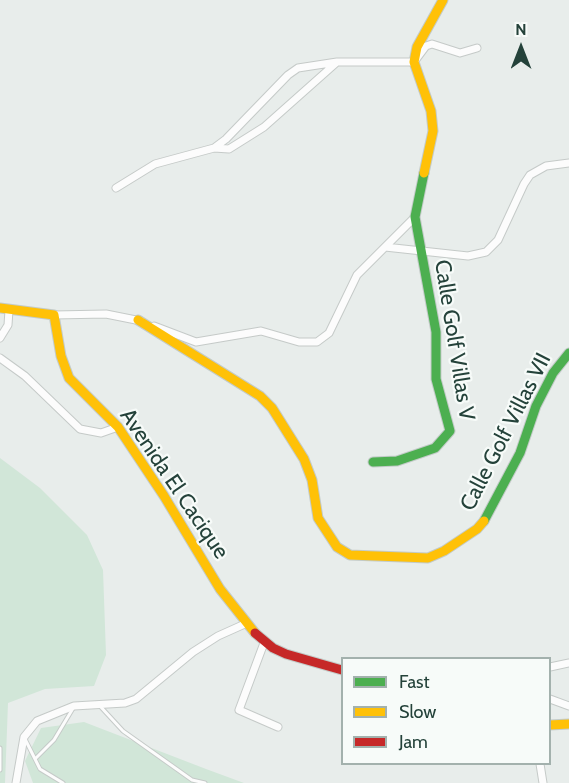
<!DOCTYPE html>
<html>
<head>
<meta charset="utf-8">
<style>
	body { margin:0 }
	#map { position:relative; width:569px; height:783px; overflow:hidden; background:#e8edeb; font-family:Cabin,sans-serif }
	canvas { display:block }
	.legend { position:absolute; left:341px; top:657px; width:210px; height:108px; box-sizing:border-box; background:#f7fbf9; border:2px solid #a3b1ad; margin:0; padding:8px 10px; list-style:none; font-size:18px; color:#24423a }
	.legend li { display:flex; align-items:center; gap:12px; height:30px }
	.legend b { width:30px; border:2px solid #a3b1ad }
	.north { position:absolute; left:491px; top:18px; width:60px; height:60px; -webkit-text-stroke:4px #f7fbf9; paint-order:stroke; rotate:0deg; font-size:16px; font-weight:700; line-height:24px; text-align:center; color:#24423a }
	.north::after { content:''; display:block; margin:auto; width:21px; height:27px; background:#24423a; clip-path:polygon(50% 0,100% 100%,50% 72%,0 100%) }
</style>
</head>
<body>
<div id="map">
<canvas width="569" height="783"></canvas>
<ul class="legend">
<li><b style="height:8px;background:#4caf50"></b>Fast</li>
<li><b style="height:8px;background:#ffc107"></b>Slow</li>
<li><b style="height:8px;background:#c62828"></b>Jam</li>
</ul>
<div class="north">N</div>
</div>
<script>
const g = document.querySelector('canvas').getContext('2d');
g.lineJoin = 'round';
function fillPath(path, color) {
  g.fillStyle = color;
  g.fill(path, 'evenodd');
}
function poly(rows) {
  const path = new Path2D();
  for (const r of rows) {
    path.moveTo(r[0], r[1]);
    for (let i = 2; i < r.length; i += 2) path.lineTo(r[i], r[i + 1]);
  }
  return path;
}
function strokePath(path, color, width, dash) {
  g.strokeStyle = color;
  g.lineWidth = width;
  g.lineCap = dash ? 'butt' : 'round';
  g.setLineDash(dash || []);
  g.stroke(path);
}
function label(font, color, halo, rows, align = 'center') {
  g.font = font + ' Cabin,sans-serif';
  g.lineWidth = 4.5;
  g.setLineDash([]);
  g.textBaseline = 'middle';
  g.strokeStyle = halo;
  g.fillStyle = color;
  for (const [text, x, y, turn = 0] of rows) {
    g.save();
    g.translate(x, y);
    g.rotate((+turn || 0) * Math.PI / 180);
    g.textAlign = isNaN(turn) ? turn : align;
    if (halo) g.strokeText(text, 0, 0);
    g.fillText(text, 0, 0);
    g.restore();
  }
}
fillPath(poly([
	[0,458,40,488,87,535,103,570,106,655,94,686,45,689,8,703,5,783,0,783],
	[84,722,206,769,244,783,33,783,25,761,41,728]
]), '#d1e6d8');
const lane = poly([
	[99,705,123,731,192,780,205,783],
	[25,739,35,759],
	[0,748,0,770],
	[63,783,40,769,35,759,54,740,72,710]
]);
const street = poly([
	[214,148,229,149,264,127,336,63],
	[116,188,155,164,214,148,226,139,288,75,298,68,337,62,414,62,426,46,432,44,460,53,477,48],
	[385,247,415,217],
	[54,315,106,314,141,321],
	[154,326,196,342,261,331,299,342,317,342,329,333,357,275,385,247,468,256,486,252,498,240,524,184,530,175,546,166,569,163],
	[0,338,8,325,9,310],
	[0,358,25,376,80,429,101,433,118,427],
	[264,643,239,710,278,727],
	[550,667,569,663],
	[550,699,569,706],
	[540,764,543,783],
	[16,783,24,737,37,721,74,706,125,703,136,699,193,652,218,636,247,623]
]);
const fast = poly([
	[373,462,397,461,435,448,450,431,436,379,436,332,415,217,424,173],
	[484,521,520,453,536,406,553,373,569,353]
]);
const slow = poly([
	[424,173,433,131,431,111,414,62,417,47,443,0],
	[0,308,54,315,61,356,69,378,118,427,164,496,220,589,255,633],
	[138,320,260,396,272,408,304,459,312,480,318,518,337,547,350,555,428,558,444,551,477,529,484,521],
	[550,725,569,724]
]);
const jam = poly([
	[255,633,273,648,286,654,342,670]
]);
strokePath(lane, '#c5cac8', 5);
strokePath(street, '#c5cac8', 9);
strokePath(fast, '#c3cbc8', 11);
strokePath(slow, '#c3cbc8', 11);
strokePath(jam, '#c3cbc8', 11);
strokePath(lane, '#fcfcfc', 3);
strokePath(street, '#fcfcfc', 7);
strokePath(fast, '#4caf50', 9);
strokePath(slow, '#ffc107', 9);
strokePath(jam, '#c62828', 9);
label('22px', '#24423a', '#f7fbf9', [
	["Calle Golf Villas V",454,340,81],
	["Calle Golf Villas VII",506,432,-63],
	["Avenida El Cacique",174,484,56]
]);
</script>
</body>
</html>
